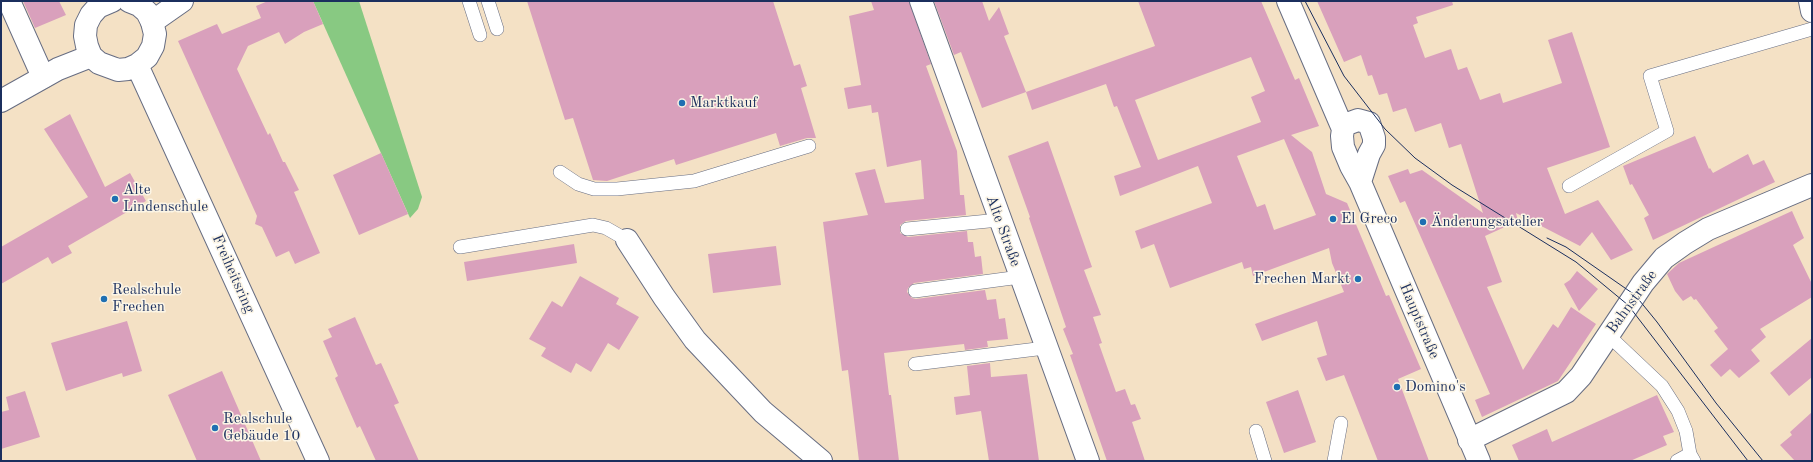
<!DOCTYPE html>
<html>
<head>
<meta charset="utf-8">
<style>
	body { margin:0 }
	#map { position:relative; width:1813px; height:462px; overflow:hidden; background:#f4e1c5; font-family:"Old Standard TT",serif }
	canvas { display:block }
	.frame { position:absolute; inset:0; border:2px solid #1b2f5e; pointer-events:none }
</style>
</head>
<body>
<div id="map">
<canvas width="1813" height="462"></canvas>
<div class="frame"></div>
</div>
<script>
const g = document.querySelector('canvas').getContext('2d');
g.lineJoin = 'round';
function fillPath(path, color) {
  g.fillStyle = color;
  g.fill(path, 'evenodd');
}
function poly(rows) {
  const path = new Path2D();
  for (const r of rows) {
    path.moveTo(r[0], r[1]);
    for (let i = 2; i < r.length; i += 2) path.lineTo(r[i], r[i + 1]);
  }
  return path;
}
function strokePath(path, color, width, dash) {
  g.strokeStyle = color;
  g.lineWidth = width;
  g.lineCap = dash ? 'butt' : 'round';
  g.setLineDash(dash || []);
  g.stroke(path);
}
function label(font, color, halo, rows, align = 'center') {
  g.font = font + ' "Old Standard TT",serif';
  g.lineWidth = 3;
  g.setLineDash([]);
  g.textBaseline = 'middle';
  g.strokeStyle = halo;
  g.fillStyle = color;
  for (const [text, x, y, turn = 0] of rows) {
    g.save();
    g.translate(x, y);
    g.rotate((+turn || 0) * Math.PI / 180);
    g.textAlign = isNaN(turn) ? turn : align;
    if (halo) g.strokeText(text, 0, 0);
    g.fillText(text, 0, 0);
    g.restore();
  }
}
fillPath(poly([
	[313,1,359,1,422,197,418,209,410,218]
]), '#88c982');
fillPath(poly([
	[23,1,59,1,66,15,35,28],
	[268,1,313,1,323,24,304,32,285,44,279,32,248,46,237,69,268,135,270,133,283,162,285,162,299,190,294,192,320,253,295,264,289,251,276,257,262,227,255,224,257,216,178,41,217,24,222,34,261,18,256,6],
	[527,1,773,1,794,66,800,64,807,86,801,88,816,138,807,138,780,146,776,133,676,165,674,159,607,181,593,180,573,118,565,120],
	[871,1,909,1,931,64,926,66,957,151,960,195,964,195,966,215,906,221,900,225,900,233,908,237,967,231,968,242,973,242,975,257,981,256,983,274,914,283,908,288,907,292,912,298,916,299,985,290,987,300,996,299,999,319,1005,318,1008,339,987,341,988,347,965,350,964,344,884,353,889,395,891,395,899,461,859,461,848,370,842,371,823,222,868,215,855,173,875,169,885,203,924,199,921,160,887,167,878,112,872,113,871,105,848,109,844,88,861,85,849,16,874,10],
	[934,1,982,1,989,21,999,7,1009,34,1004,36,1026,92,982,108,961,52,954,55],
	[1138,1,1261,1,1295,80,1299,78,1319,126,1291,135,1312,152,1326,194,1347,203,1386,296,1389,295,1421,369,1398,379,1429,461,1378,461,1344,375,1326,381,1317,358,1327,355,1317,321,1262,341,1255,324,1344,292,1332,263,1329,248,1253,276,1251,267,1244,269,1242,262,1170,288,1154,244,1141,249,1135,231,1212,203,1198,166,1120,196,1114,176,1141,167,1117,106,1114,107,1106,84,1032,110,1026,92,1155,46],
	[1251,57,1265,91,1251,97,1261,122,1158,160,1135,100],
	[1284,139,1316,215,1274,230,1265,204,1257,207,1237,156],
	[1317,1,1452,1,1453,5,1416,17,1418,23,1413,25,1425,58,1451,49,1458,70,1467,67,1480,100,1500,93,1503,103,1562,83,1548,40,1572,32,1610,147,1547,168,1565,214,1598,200,1633,250,1611,260,1592,232,1580,246,1516,213,1518,221,1485,236,1502,282,1487,287,1523,370,1553,324,1558,328,1571,307,1596,324,1558,381,1482,417,1475,400,1490,394,1405,201,1400,203,1388,176,1408,169,1410,174,1422,170,1483,213,1461,144,1449,148,1441,123,1415,132,1406,108,1393,112,1387,93,1379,95,1372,75,1368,76,1361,55,1344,62],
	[70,114,105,187,130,173,146,201,68,246,72,253,52,264,48,257,1,284,1,247,88,197,44,129],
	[1695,136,1709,169,1710,168,1713,173,1748,154,1753,165,1764,160,1775,182,1653,240,1644,218,1649,215,1632,184,1630,185,1623,166],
	[1048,141,1092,267,1084,270,1101,315,1093,317,1102,343,1099,344,1116,392,1125,389,1131,405,1135,404,1141,419,1132,422,1145,461,1107,461,1070,355,1073,354,1063,329,1066,327,1029,218,1030,217,1008,156],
	[381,153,408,214,359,235,333,175],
	[1792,211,1804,238,1793,245,1812,284,1812,297,1760,329,1766,337,1751,350,1760,361,1739,378,1730,369,1721,377,1710,365,1728,349,1714,331,1718,328,1696,299,1694,300,1691,296,1683,301,1675,291,1667,274,1679,263],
	[574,244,577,263,467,281,464,262],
	[776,246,781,285,713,293,708,254],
	[1577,271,1598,289,1579,311,1564,284,1570,280],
	[580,276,619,298,616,304,639,317,619,350,608,343,591,372,576,363,571,373,541,356,546,348,529,339,552,301,562,307],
	[355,317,376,365,381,363,399,403,394,405,419,461,376,461,360,426,357,428,335,378,338,376,323,341,332,337,328,329],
	[127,321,142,371,123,377,122,373,66,391,51,343],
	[1812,338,1812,377,1789,396,1770,373],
	[990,363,991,377,1027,374,1039,461,989,461,981,411,956,415,954,397,970,395,967,366],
	[222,371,261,461,197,461,168,395],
	[1298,390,1316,442,1284,453,1266,402],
	[25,391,40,437,1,449,1,412,9,410,6,397],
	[1657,395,1674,432,1663,436,1667,445,1630,461,1519,461,1512,445,1547,429,1552,442],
	[1812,412,1812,461,1795,461,1780,445,1792,435,1790,432]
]), '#d9a0bc');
const service = poly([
	[469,1,480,35],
	[488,1,497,29],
	[560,172,578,184,594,189,617,189,694,181,809,146],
	[1569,186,1667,131,1650,76,1812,29],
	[907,229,999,220],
	[460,247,593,225,606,228,627,240],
	[915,291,1020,277],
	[1608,335,1662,386,1678,411,1686,431,1690,454,1694,461],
	[915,364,1045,348],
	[1256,431,1265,461],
	[1334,461,1341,423],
	[1677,461,1690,454]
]);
const minor = poly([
	[9,1,43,77],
	[921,1,1088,461],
	[1288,1,1343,129],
	[1360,182,1369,154,1374,145,1374,138,1369,123,1358,120,1347,124,1343,129,1342,136,1343,147,1351,166,1360,182,1479,461],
	[627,240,664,297,695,340,763,412,821,461],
	[1469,440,1566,392,1581,376,1643,283,1664,258,1685,243,1708,229,1812,185]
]);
const tertiary = poly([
	[1810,1,1812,11],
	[152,22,182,1],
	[1,101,58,69,91,56]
]);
const secondary = poly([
	[112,1,98,7,91,15,86,25,85,36,87,46,91,56,99,63,118,70,128,69,137,65,147,57,153,46,155,34,152,22,147,12,139,5,129,1],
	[137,65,318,461]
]);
strokePath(service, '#676d82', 14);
strokePath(minor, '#676d82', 24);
strokePath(tertiary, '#676d82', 24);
strokePath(secondary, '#676d82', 24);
strokePath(service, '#fff', 13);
strokePath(minor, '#fff', 22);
strokePath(tertiary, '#fff', 22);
strokePath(secondary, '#fff', 22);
strokePath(poly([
	[1305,1,1344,76,1385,129,1415,158,1452,185,1576,262,1628,305,1748,461],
	[1547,238,1566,247,1635,295,1657,322,1716,403,1763,461]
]), '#1b2f5e', 1);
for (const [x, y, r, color] of [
	[682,103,4,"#1f6fb2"],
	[115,199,4,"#1f6fb2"],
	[1333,219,4,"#1f6fb2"],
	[1423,222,4,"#1f6fb2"],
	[1358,279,4,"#1f6fb2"],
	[104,299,4,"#1f6fb2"],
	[1397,387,4,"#1f6fb2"],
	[215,428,4,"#1f6fb2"]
]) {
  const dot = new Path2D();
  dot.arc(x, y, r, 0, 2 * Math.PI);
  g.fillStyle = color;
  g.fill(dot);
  strokePath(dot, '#fcf5e5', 1.5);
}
label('15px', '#1b2f5e', '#fcf5e5', [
	["Marktkauf",690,103],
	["Alte",123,190],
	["Lindenschule",123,207],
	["El Greco",1341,219],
	["Änderungsatelier",1431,222],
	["Frechen Markt",1350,279,"right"],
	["Realschule",112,290],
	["Frechen",112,307],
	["Domino's",1405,387],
	["Realschule",223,419],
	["Gebäude 10",223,436]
], 'left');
label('15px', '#1b2f5e', '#fcf5e5', [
	["Alte Straße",1003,231,70],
	["Freiheitsring",233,274,66],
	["Bahnstraße",1632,302,-54],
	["Hauptstraße",1419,321,67]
]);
</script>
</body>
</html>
